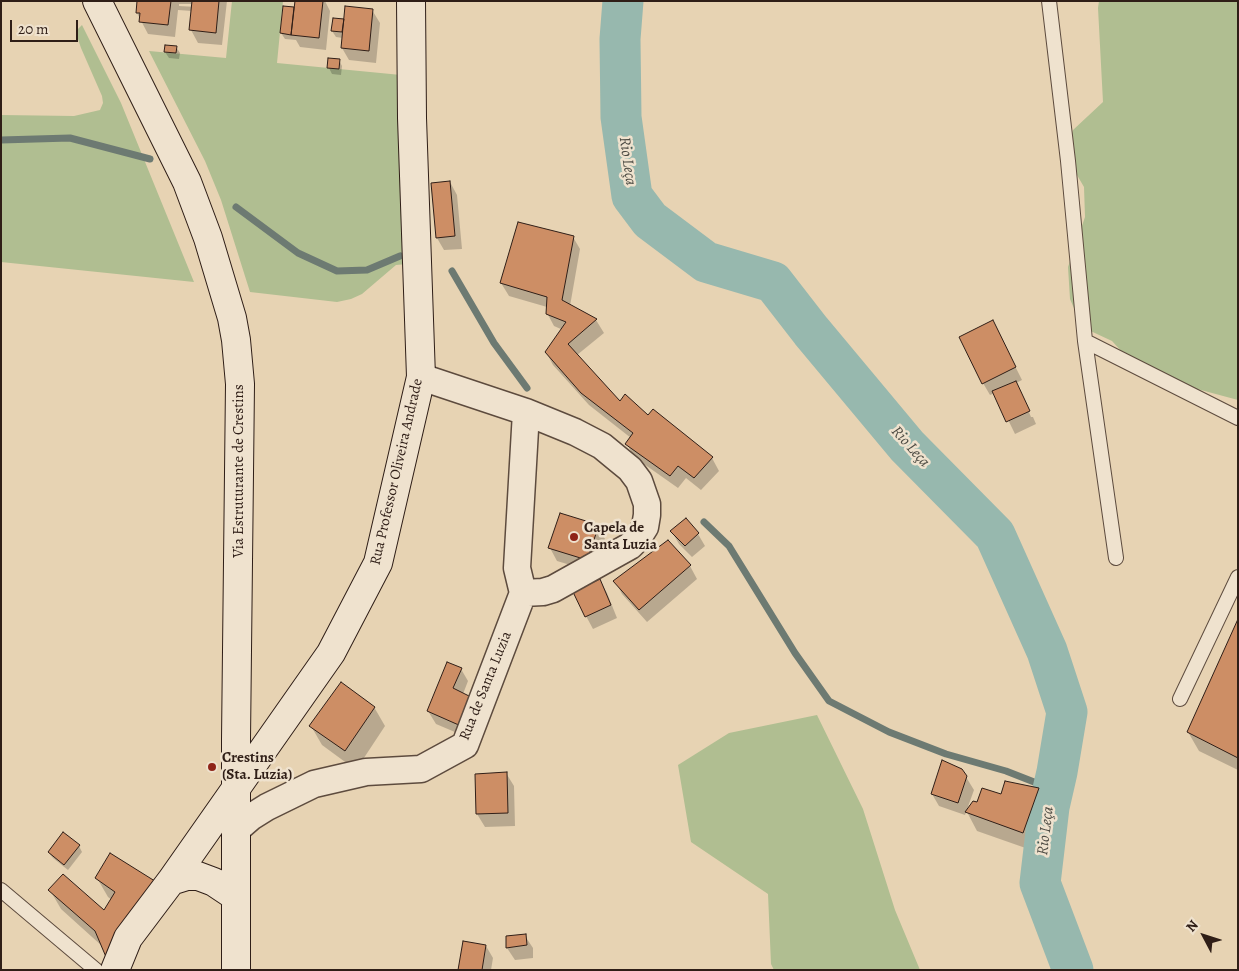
<!DOCTYPE html>
<html>
<head>
<meta charset="utf-8">
<style>
	body { margin:0 }
	#map { position:relative; width:1239px; height:971px; overflow:hidden; background:#e7d3b3; font-family:Alegreya,serif }
	canvas { display:block }
	.frame { position:absolute; inset:0; border:2px solid #2f1e17; pointer-events:none }
	.north { position:absolute; left:1179px; top:911px; width:50px; height:50px; -webkit-text-stroke:4px #efe2ce; paint-order:stroke; rotate:310deg; font-size:14px; font-weight:700; line-height:20px; text-align:center; color:#2f1e17 }
	.north::after { content:''; display:block; margin:auto; width:18px; height:22px; background:#2f1e17; clip-path:polygon(50% 0,100% 100%,50% 72%,0 100%) }
	.scale { position:absolute; left:10px; top:20px; width:68px; height:22px; box-sizing:border-box; border:2px solid #2f1e17; border-top:0; padding-left:6px; font-size:15px; line-height:18px; white-space:nowrap; color:#2f1e17; -webkit-text-stroke:4px #efe2ce; paint-order:stroke }
</style>
</head>
<body>
<div id="map">
<canvas width="1239" height="971"></canvas>
<div class="frame"></div>
<div class="north">N</div>
<div class="scale">20 m</div>
</div>
<script>
const g = document.querySelector('canvas').getContext('2d');
g.lineJoin = 'round';
function fillPath(path, color) {
  g.fillStyle = color;
  g.fill(path, 'evenodd');
}
function poly(rows) {
  const path = new Path2D();
  for (const r of rows) {
    path.moveTo(r[0], r[1]);
    for (let i = 2; i < r.length; i += 2) path.lineTo(r[i], r[i + 1]);
  }
  return path;
}
function strokePath(path, color, width, dash) {
  g.strokeStyle = color;
  g.lineWidth = width;
  g.lineCap = dash ? 'butt' : 'round';
  g.setLineDash(dash || []);
  g.stroke(path);
}
function label(font, color, halo, rows, align = 'center') {
  g.font = font + ' Alegreya,serif';
  g.lineWidth = 5;
  g.setLineDash([]);
  g.textBaseline = 'middle';
  g.strokeStyle = halo;
  g.fillStyle = color;
  for (const [text, x, y, turn = 0] of rows) {
    g.save();
    g.translate(x, y);
    g.rotate((+turn || 0) * Math.PI / 180);
    g.textAlign = isNaN(turn) ? turn : align;
    if (halo) g.strokeText(text, 0, 0);
    g.fillText(text, 0, 0);
    g.restore();
  }
}
fillPath(poly([
	[232,1,283,1,277,63,401,75,407,264,396,265,362,294,351,299,337,302,250,292,221,200,205,161,149,51,226,58],
	[1099,1,1238,1,1238,400,1149,376,1138,369,1112,341,1082,327,1070,299,1068,267,1085,217,1084,187,1070,163,1069,144,1073,130,1103,102,1098,8],
	[82,25,121,103,194,282,1,262,1,115,74,116,100,110,103,103,102,96,81,48,78,39,78,29],
	[817,715,863,809,895,910,920,970,774,970,771,964,768,894,691,842,678,765,729,733]
]), '#b0be91');
fillPath(poly([
	[139,1,227,1,222,45,198,43,191,30,192,11,178,10,175,37,148,34,137,13],
	[179,4,198,4,198,7,179,6],
	[296,1,325,1,330,11,326,50,300,47,296,40,285,39,281,33,293,9,295,12],
	[372,10,380,23,376,63,349,60,342,48,343,38,336,37,332,31,345,20],
	[176,47,180,53,179,59,169,58,165,52],
	[339,60,342,66,341,75,332,74,329,68],
	[450,182,457,195,462,249,444,250,437,238],
	[573,237,580,249,570,306,596,320,604,333,577,355,620,403,648,416,712,458,719,471,701,490,686,478,678,488,634,457,627,444,631,438,589,405,553,365,546,352,563,330,554,326,547,313,547,307,509,296,501,283],
	[993,322,1022,380,1016,383,1022,393,1021,393,1031,417,1033,417,1036,424,1015,434,995,393,990,395,983,383],
	[598,526,605,539,594,572,557,561,550,548],
	[672,532,698,534,705,546,692,557,679,544],
	[690,566,697,579,647,622,622,594,615,581],
	[600,580,607,593,617,618,593,629,586,616],
	[1238,622,1238,770,1199,751,1188,732],
	[461,669,468,681,463,694,469,738,436,724,428,711],
	[374,707,385,726,356,770,322,745,311,726],
	[506,773,514,786,515,826,485,827,477,814,476,775],
	[966,777,974,790,965,815,939,806,932,794],
	[1039,789,1050,808,1034,851,977,831,967,812,978,804,1001,796],
	[79,846,82,852,68,870,53,858,49,853],
	[97,878,157,884,102,946,61,909,50,890,104,912,112,900,108,897],
	[525,936,533,948,533,958,515,960,507,948,508,937],
	[486,946,493,958,491,970,460,970]
]), '#0003');
strokePath(poly([
	[1,140,70,138,150,159],
	[236,207,298,253,337,271,367,270,400,256],
	[452,271,494,343,527,388],
	[704,522,729,546,795,653,829,701,889,732,946,754,1006,771,1052,789]
]), '#6d7a72', 7);
strokePath(poly([
	[623,1,620,39,621,117,632,196,650,220,706,262,773,282,811,331,907,446,995,535,1047,651,1067,712,1057,772,1049,807,1040,883,1073,970]
]), '#97b8ae', 41);
const building = poly([
	[137,1,171,1,168,25,139,22,140,13,136,13,137,1],
	[192,1,219,1,216,33,189,30,192,1],
	[295,1,323,1,319,38,291,35,295,1],
	[283,6,294,7,291,35,280,33,283,6],
	[345,6,373,9,369,51,341,48,345,6],
	[333,18,344,19,342,32,331,31,333,18],
	[165,45,177,46,176,53,164,52,165,45],
	[328,58,340,59,339,69,327,68,328,58],
	[450,181,455,236,436,238,431,183,450,181],
	[518,222,574,236,562,300,597,319,568,344,620,401,625,394,648,415,653,409,713,457,694,478,678,466,670,476,625,444,633,433,581,393,545,352,566,322,546,314,547,297,500,283,518,222],
	[993,320,1016,367,982,384,959,337,993,320],
	[1016,381,1030,411,1006,422,992,391,1016,381],
	[560,513,599,525,587,560,548,548,560,513],
	[686,518,699,533,685,546,670,531,686,518],
	[668,540,691,565,639,610,613,581,668,540],
	[600,579,611,605,585,617,573,592,600,579],
	[1238,619,1238,758,1187,732,1238,619],
	[447,662,462,668,453,688,473,698,461,726,427,711,447,662],
	[341,682,375,707,345,751,309,726,341,682],
	[942,760,962,769,967,776,958,803,931,794,942,760],
	[507,772,508,813,476,814,475,774,507,772],
	[1005,781,1039,788,1023,833,965,812,973,801,977,802,982,788,1001,794,1005,781],
	[63,832,80,845,64,865,48,852,63,832],
	[110,853,158,883,109,964,95,931,48,890,63,874,104,910,115,892,95,878,110,853],
	[526,934,527,945,506,948,506,936,526,934],
	[463,941,486,945,482,970,458,970,463,941]
]);
fillPath(building, '#cd8e65');
strokePath(building, '#2f1e17', 1);
const lane = poly([
	[1049,1,1068,161,1085,341,1116,558],
	[1085,341,1238,418],
	[1180,699,1238,577],
	[1,890,96,970]
]);
const street = poly([
	[421,377,526,412],
	[236,830,251,817,267,807,314,784,366,772,421,769,465,745,523,593,517,568,526,412,575,432,602,446,619,460,630,469,639,481,647,504,647,515,645,527,638,538,630,546,553,589,543,592,523,593]
]);
const secondary = poly([
	[97,1,187,182,208,238,232,318,236,340,240,384,236,739,236,970],
	[171,881,187,876,198,876,214,882,235,896],
	[115,970,128,938,171,881,331,653,378,563,421,377,412,118,411,1]
]);
strokePath(lane, '#5d4b3e', 16);
strokePath(street, '#5d4b3e', 29);
strokePath(secondary, '#2f1e17', 30);
strokePath(lane, '#efe2ce', 14);
strokePath(street, '#efe2ce', 26);
strokePath(secondary, '#efe2ce', 28);
for (const [x, y, r, color] of [
	[574,537,5,"#8f2418"],
	[212,767,5,"#8f2418"]
]) {
  const dot = new Path2D();
  dot.arc(x, y, r, 0, 2 * Math.PI);
  g.fillStyle = color;
  g.fill(dot);
  strokePath(dot, '#efe2ce', 2);
}
label('15px', '#2f1e17', '#efe2ce', [
	["Via Estruturante de Crestins",239,471,-90],
	["Rua Professor Oliveira Andrade",397,472,-77],
	["Rua de Santa Luzia",486,686,-68]
]);
label('bold 15px', '#2f1e17', '#efe2ce', [
	["Capela de",584,528],
	["Santa Luzia",584,545],
	["Crestins",222,758],
	["(Sta. Luzia)",222,775]
], 'left');
label('italic 16px', '#4e4c44', '#efe2ce', [
	["Rio Leça",627,161,82],
	["Rio Leça",910,447,48],
	["Rio Leça",1046,831,-83]
]);
</script>
</body>
</html>
